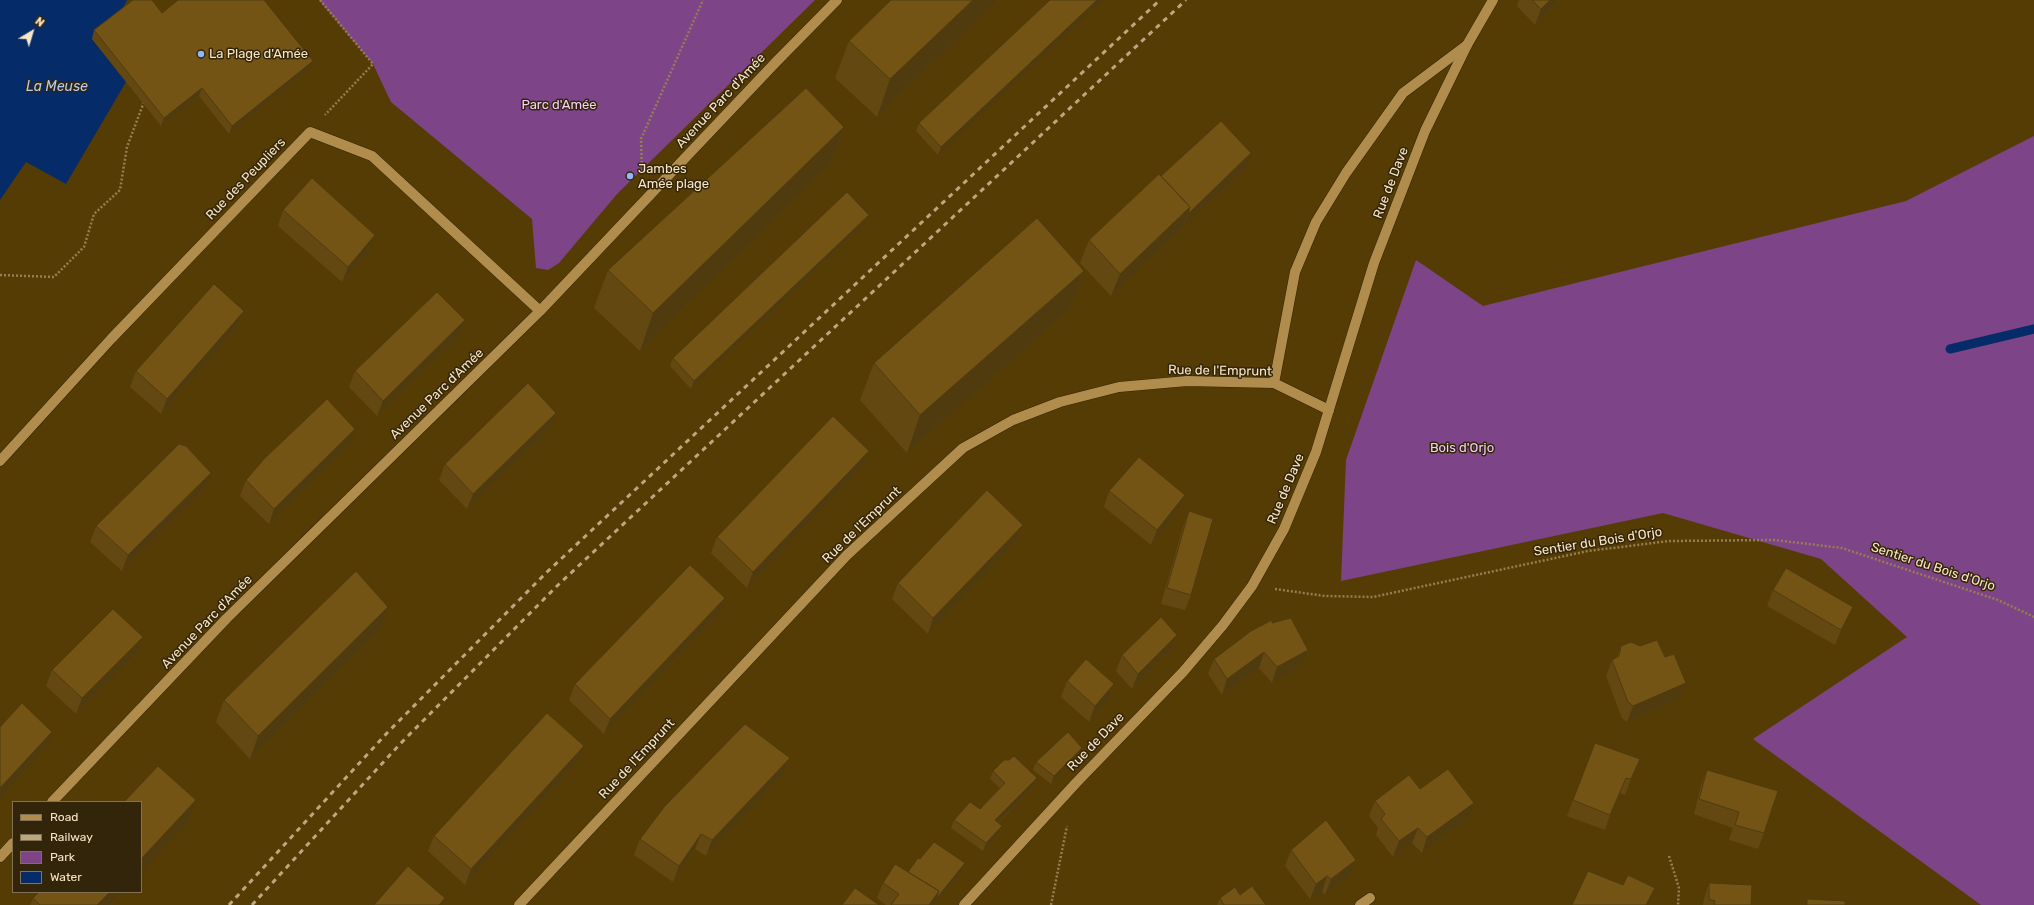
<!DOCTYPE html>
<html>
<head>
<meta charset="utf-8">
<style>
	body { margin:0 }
	#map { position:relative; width:2034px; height:905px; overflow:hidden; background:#553c05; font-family:Rubik,sans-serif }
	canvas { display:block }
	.legend { position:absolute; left:12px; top:801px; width:130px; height:92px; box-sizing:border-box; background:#332509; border:1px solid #827255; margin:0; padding:5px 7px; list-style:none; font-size:12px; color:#f9e6c6 }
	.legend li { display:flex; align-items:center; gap:8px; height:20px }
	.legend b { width:20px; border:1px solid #827255 }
	.north { position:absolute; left:12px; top:12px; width:40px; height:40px; -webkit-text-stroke:3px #332509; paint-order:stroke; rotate:38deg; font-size:11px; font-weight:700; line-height:16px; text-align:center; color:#f9e6c6 }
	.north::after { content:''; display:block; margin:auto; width:14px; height:18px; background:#f9e6c6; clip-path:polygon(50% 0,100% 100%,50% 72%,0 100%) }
</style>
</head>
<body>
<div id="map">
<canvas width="2034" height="905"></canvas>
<ul class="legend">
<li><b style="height:5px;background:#b08d4d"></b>Road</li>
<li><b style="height:5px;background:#bda77f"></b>Railway</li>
<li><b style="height:11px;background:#7d4588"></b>Park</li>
<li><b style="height:11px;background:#062b69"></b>Water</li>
</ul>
<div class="north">N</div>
</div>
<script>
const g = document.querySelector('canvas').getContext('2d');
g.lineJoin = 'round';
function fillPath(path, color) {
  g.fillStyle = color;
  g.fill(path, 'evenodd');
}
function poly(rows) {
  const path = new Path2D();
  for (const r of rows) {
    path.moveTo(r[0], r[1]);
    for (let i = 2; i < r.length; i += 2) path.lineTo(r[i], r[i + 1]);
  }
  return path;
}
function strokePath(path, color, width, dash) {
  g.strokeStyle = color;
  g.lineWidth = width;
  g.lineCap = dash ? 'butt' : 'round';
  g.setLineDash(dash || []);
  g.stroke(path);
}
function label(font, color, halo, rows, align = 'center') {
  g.font = font + ' Rubik,sans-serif';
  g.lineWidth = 3;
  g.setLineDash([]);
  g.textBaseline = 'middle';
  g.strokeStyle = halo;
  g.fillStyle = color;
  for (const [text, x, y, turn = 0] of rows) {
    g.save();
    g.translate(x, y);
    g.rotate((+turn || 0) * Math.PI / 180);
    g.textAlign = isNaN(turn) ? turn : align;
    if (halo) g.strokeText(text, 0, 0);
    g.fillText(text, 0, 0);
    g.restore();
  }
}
fillPath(poly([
	[319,0,815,0,617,194,559,263,548,270,536,268,532,219,391,102,373,64],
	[2034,136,2034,905,1981,905,1753,739,1907,637,1821,559,1663,513,1341,581,1346,460,1416,260,1483,306,1906,201]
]), '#7d4588');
fillPath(poly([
	[0,0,127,0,118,18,92,39,126,82,66,184,26,162,0,200]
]), '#062b69');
strokePath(poly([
	[1950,349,2034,329]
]), '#062b69', 9);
const minor = poly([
	[1274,383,1295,272,1316,222,1346,173,1403,93,1467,45],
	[0,461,111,339,310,132,372,156,540,311],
	[52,802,227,618,540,311,776,62,837,0],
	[0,857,13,843],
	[519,905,847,555,963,448,1013,420,1060,402,1119,387,1187,381,1274,383,1329,410],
	[1360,905,1370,898]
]);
const secondary = poly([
	[964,905,1076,783,1183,672,1223,625,1252,586,1284,529,1316,452,1374,263,1425,131,1467,45,1493,0]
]);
strokePath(minor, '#352401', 11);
strokePath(secondary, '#352401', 11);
strokePath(poly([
	[320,0,373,64,325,115],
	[642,171,641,139,703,0],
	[0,275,54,277,84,247,94,214,120,190,127,147,144,102],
	[1275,589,1325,596,1373,597,1588,551,1670,541,1775,540,1842,548,1998,600,2034,617],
	[1669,856,1679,888,1678,905],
	[1051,905,1067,826]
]), '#957f51', 2.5, [2, 2]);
strokePath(minor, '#b08d4d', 10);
strokePath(secondary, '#b08d4d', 10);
strokePath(poly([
	[229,905,387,733,547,572,1160,0],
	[252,905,400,744,558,585,1186,0]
]), '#bda77f', 3, [5, 5]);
fillPath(poly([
	[891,0,999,0,877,117,835,78,849,41],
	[1050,0,938,155,916,131,919,123],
	[1519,0,1560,0,1535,25,1517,6],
	[94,30,310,69,229,134,199,96,161,126,92,39],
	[844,127,831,164,640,351,594,308,608,270],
	[1246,169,1111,296,1080,263,1089,240,1161,176],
	[283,210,369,251,342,282,278,226],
	[866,223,691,389,670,366,673,358],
	[1084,271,1070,309,907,453,860,400,874,363],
	[244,311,238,327,161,414,130,387,136,371],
	[465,320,460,336,377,416,349,387,355,371],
	[551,429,467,509,439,480,445,464],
	[350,445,269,524,240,496,246,480],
	[869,451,863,466,747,588,711,553,717,537],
	[205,488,122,571,90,542,96,526],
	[1109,491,1179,510,1151,545,1104,507],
	[1189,511,1191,595,1185,610,1161,604,1183,527],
	[1023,525,1017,541,928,634,892,599,898,583],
	[1773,590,1847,623,1835,645,1767,606],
	[719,614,604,734,569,700,575,684],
	[1272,623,1308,650,1303,665,1272,683,1259,668,1222,695,1208,674,1214,659],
	[380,630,250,759,216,722,224,700],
	[1177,635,1171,650,1132,689,1116,671,1122,655],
	[143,637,138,653,76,714,46,686,52,670],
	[1621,646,1640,646,1665,657,1686,683,1680,698,1627,722,1622,718,1606,676,1612,660,1617,657],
	[1067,681,1114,684,1109,700,1089,722,1061,697],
	[1080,756,1051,784,1033,770,1036,762],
	[790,758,784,774,706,856,695,849,673,882,634,855,640,839],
	[1640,759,1634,775,1625,795,1620,793,1605,830,1567,816,1573,800],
	[578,762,465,885,428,851,434,836],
	[1707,770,1764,833,1758,849,1729,840,1733,828,1694,814,1701,785],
	[993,771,1037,778,1034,786,998,823,1002,826,999,834,983,851,951,828,954,820,980,809,1000,788,990,779],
	[1420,789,1468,818,1422,853,1412,843,1393,857,1376,835,1378,828,1369,816,1375,801],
	[1291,850,1356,860,1350,876,1325,895,1322,892,1310,899,1285,866],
	[920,859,965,863,962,872,935,905,886,905,877,898,883,883,908,872],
	[1709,883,1751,905,1703,905,1704,899],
	[123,892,110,905,30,905,33,898],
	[1240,895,1266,905,1217,905,1220,898]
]), '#634812');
fillPath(poly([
	[973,0,999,0,877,117,890,79],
	[1097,0,1103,0,938,155,941,147],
	[1550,0,1560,0,1535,25,1541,9],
	[313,61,310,69,229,134,232,126],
	[202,88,199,96,161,126,164,118],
	[844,127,831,164,640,351,653,313],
	[1251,153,1246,169,1182,229,1188,214],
	[1190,207,1182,229,1111,296,1120,274],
	[869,215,866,223,691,389,694,381],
	[375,235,369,251,342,282,348,267],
	[1084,271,1070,309,907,453,920,415],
	[244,311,238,327,161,414,167,399],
	[465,320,460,336,377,416,383,401],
	[556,413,551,429,467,509,473,494],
	[355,429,350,445,269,524,274,509],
	[869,451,863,466,747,588,753,572],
	[211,473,205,488,122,571,128,555],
	[1185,495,1179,510,1151,545,1157,530],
	[1023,525,1017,541,928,634,933,618],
	[725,598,719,614,604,734,610,719],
	[388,607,380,630,250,759,258,736],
	[1853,607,1847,623,1835,645,1841,630],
	[1177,635,1171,650,1132,689,1138,674],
	[143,637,138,653,76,714,82,698],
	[1308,650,1303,665,1272,683,1277,667],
	[1264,652,1259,668,1222,695,1227,679],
	[1686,683,1680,698,1627,722,1633,706],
	[1114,684,1109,700,1089,722,1095,706],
	[52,732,47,747,0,798,0,788],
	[584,746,578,762,465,885,471,869],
	[1082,748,1080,756,1051,784,1054,776],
	[790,758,784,774,706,856,712,840],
	[1640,759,1634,775,1625,795,1631,779],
	[1037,778,1034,786,992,828,995,820],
	[1626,778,1620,793,1605,830,1610,815],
	[196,800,188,823,141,873,141,859],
	[1474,803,1468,818,1422,853,1427,837],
	[1002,826,999,834,983,851,986,843],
	[1418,828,1412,843,1393,857,1399,841],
	[701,834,695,849,673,882,679,866],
	[1356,860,1350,876,1325,895,1331,879],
	[965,863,962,872,935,905,929,905,939,891],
	[1327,876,1322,892,1310,899,1316,884],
	[1655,888,1648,905,1646,905],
	[110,892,123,892,110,905,97,905],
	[445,898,442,905,439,905]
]), '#503b0f');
const building = poly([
	[133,0,152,0,162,13,178,0,264,0,313,61,232,126,202,88,164,118,94,30,133,0],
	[891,0,973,0,890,79,849,41,891,0],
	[1050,0,1097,0,941,147,919,123,1050,0],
	[1532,0,1550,0,1541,9,1532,0],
	[806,88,844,127,653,313,608,270,806,88],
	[1221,121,1251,153,1188,214,1190,207,1161,176,1221,121],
	[1159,174,1190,207,1120,274,1089,240,1159,174],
	[312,178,375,235,348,267,283,210,312,178],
	[847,192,869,215,694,381,673,358,847,192],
	[1037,218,1084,271,920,415,874,363,1037,218],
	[214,284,244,311,167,399,136,371,214,284],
	[437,292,465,320,383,401,355,371,437,292],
	[528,383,556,413,473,494,445,464,528,383],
	[327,399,355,429,274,509,246,480,264,459,327,399],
	[833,416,869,451,753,572,717,537,833,416],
	[179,444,186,446,211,473,128,555,96,526,179,444],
	[1139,457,1185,495,1157,530,1109,491,1139,457],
	[987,490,1023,525,933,618,898,583,987,490],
	[1189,511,1213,519,1191,595,1167,588,1189,511],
	[690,565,725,598,610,719,575,684,690,565],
	[1786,568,1853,607,1841,630,1773,590,1786,568],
	[356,571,388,607,258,736,224,700,356,571],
	[113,609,143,637,82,698,52,670,113,609],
	[1161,617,1177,635,1138,674,1122,655,1161,617],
	[1291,618,1308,650,1277,667,1264,652,1227,679,1214,659,1251,631,1272,620,1272,623,1291,618],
	[1657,640,1665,657,1674,654,1686,683,1633,706,1628,702,1612,660,1619,656,1621,646,1631,642,1640,646,1657,640],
	[1086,659,1114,684,1095,706,1067,681,1086,659],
	[22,703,52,732,0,788,0,727,22,703],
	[547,713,584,746,471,869,434,836,547,713],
	[745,724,790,758,712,840,701,834,679,866,640,839,665,806,745,724],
	[1068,732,1082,748,1054,776,1036,762,1068,732],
	[1595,743,1640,759,1631,779,1626,778,1610,815,1573,800,1595,743],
	[1014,756,1037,778,995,820,1002,826,986,843,954,820,970,802,980,809,1005,783,993,771,1004,760,1009,760,1014,756],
	[158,766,196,800,141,859,141,802,124,802,158,766],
	[1448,769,1474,803,1427,837,1418,828,1399,841,1381,819,1385,814,1375,801,1409,775,1420,789,1448,769],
	[1707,770,1778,791,1764,833,1735,825,1739,812,1699,799,1707,770],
	[1326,820,1356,860,1331,879,1327,876,1316,884,1291,850,1326,820],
	[934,842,965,863,936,899,939,891,908,872,918,858,920,859,934,842],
	[895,864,939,891,929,905,891,905,899,894,883,883,895,864],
	[408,866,445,898,439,905,374,905,408,866],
	[1588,871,1623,885,1628,875,1655,888,1646,905,1572,905,1588,871],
	[1709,883,1752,885,1751,905,1714,905,1715,901,1709,899,1709,883],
	[1252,886,1266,905,1224,905,1220,898,1235,887,1240,895,1252,886],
	[855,888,879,905,842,905,855,888],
	[39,892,110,892,97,905,40,905,33,898,39,892],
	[1807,899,1845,901,1845,905,1807,905,1807,899]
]);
fillPath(building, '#735415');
strokePath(building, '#503b0f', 1);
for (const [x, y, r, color] of [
	[201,54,4,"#90b8fd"],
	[630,176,4,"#90b8fd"]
]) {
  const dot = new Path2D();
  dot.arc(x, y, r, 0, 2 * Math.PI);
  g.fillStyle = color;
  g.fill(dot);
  strokePath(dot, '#332509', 1.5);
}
label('13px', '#f9e6c6', '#332509', [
	["La Plage d'Amée",209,54],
	["Jambes",638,169],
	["Amée plage",638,184]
], 'left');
label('13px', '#f9e6c6', '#332509', [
	["Avenue Parc d'Amée",721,101,-47],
	["Rue des Peupliers",246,179,-46],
	["Rue de Dave",1391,183,-69],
	["Rue de l'Emprunt",1220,371,1],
	["Avenue Parc d'Amée",437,394,-44],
	["Rue de Dave",1286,489,-67],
	["Rue de l'Emprunt",862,525,-44],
	["Sentier du Bois d'Orjo",1598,542,-9],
	["Sentier du Bois d'Orjo",1933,567,18],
	["Avenue Parc d'Amée",207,622,-46],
	["Rue de Dave",1096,742,-46],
	["Rue de l'Emprunt",637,759,-47]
]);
label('13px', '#f3cffa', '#332509', [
	["Parc d'Amée",559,105],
	["Bois d'Orjo",1462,448]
]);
label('italic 14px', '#b1ccfa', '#332509', [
	["La Meuse",57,87]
]);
</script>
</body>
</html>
